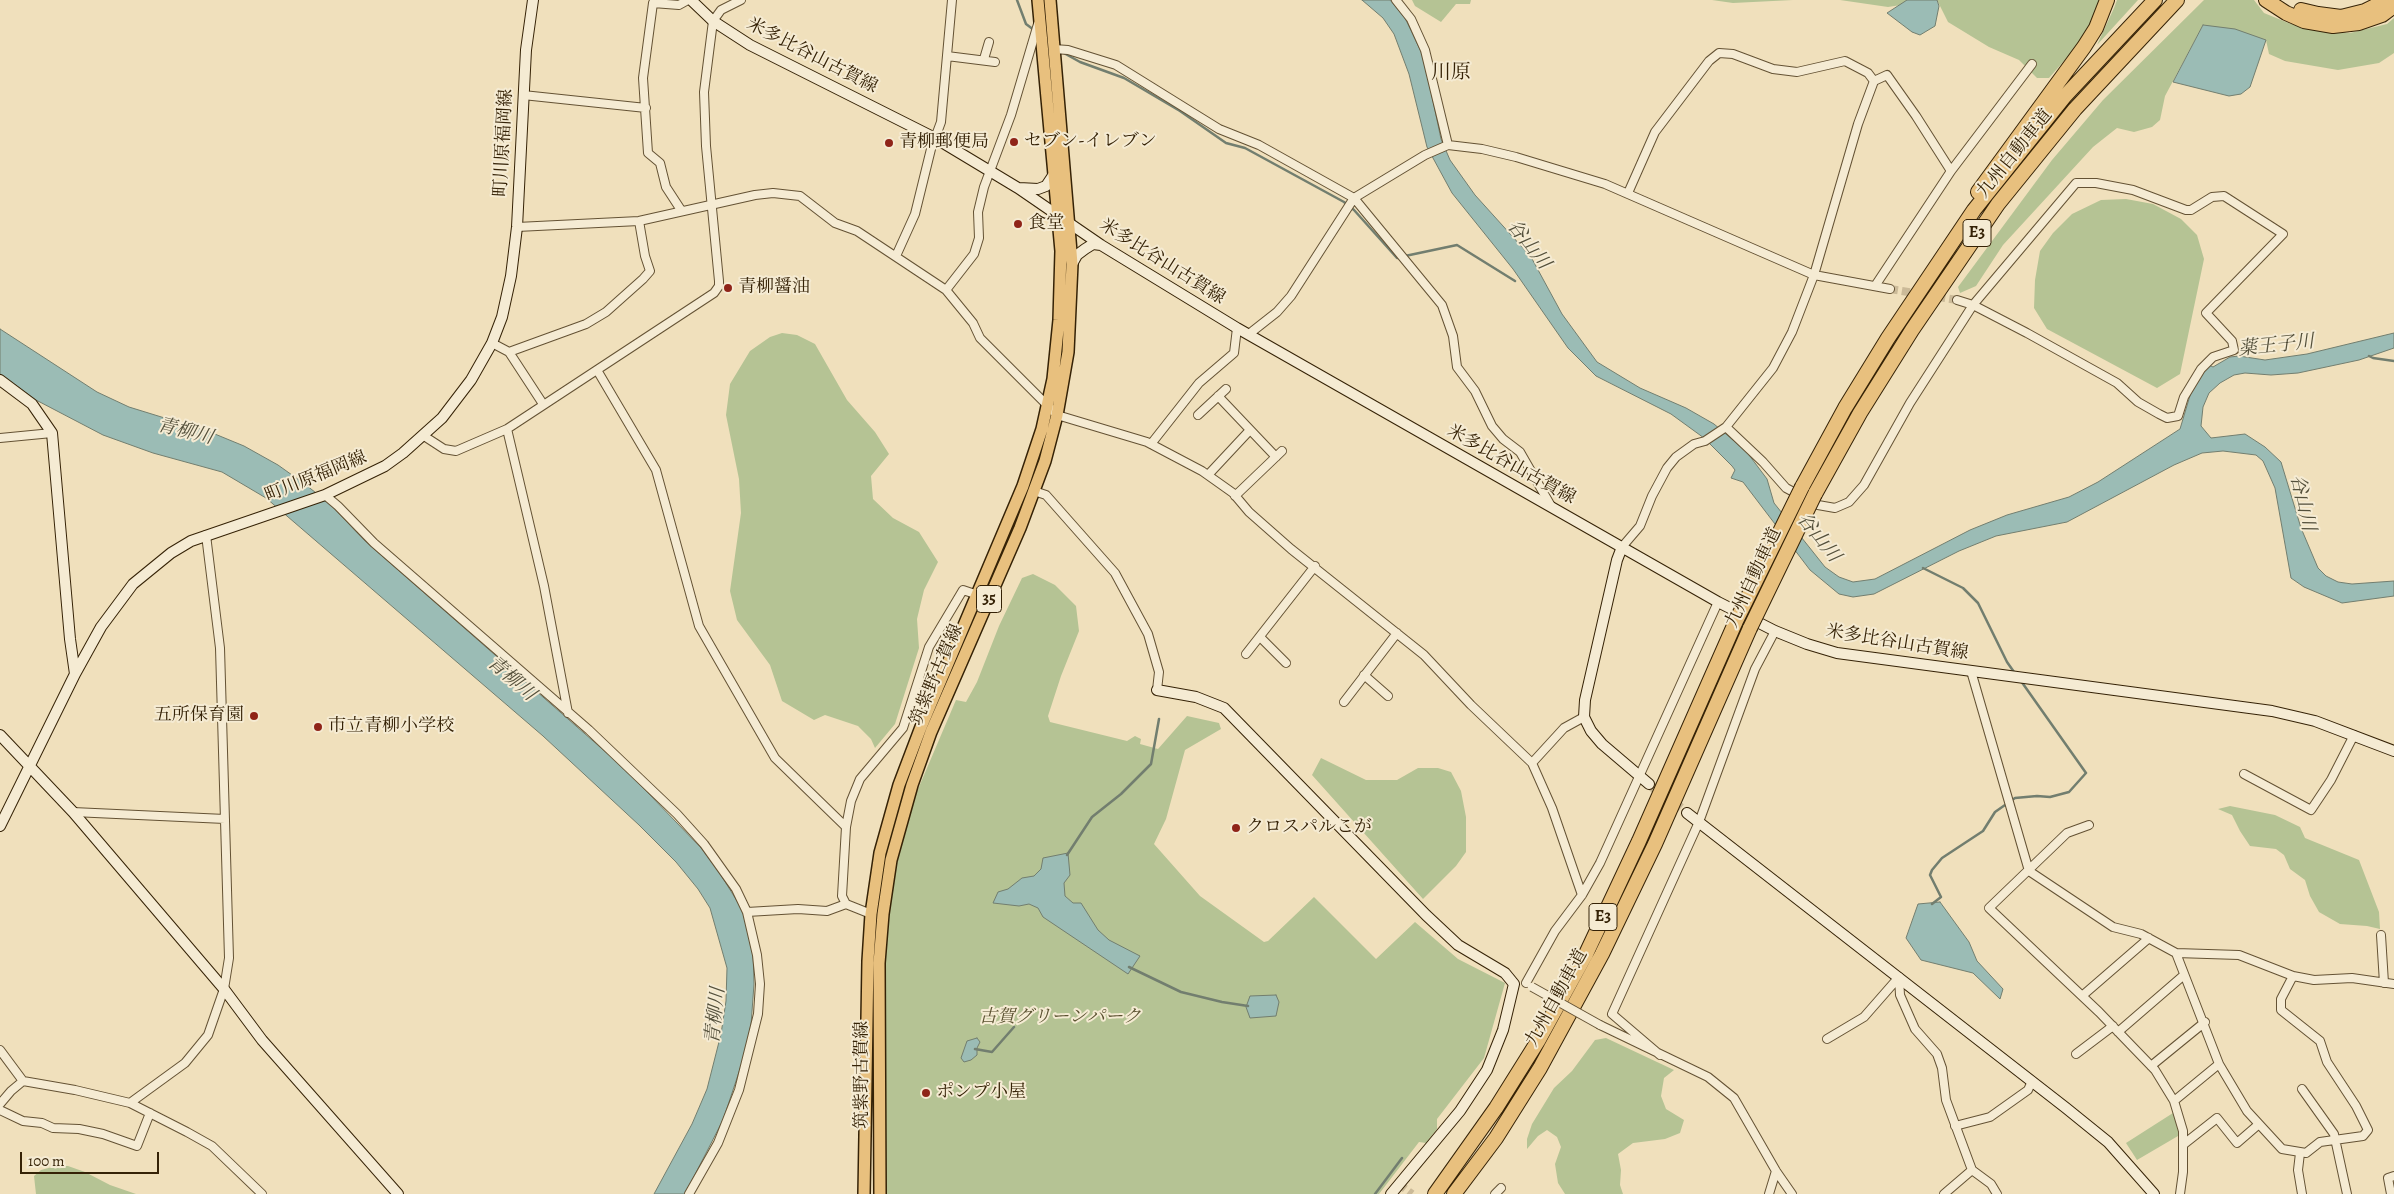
<!DOCTYPE html>
<html>
<head>
<meta charset="utf-8">
<style>
	body { margin:0 }
	#map { position:relative; width:2394px; height:1194px; overflow:hidden; background:#f0e0bc; font-family:Alegreya,serif }
	canvas { display:block }
	.scale { position:absolute; left:20px; top:1152px; width:139px; height:22px; box-sizing:border-box; border:2px solid #352206; border-top:0; padding-left:6px; font-size:15px; line-height:18px; white-space:nowrap; color:#352206; -webkit-text-stroke:4px #f5ebd3; paint-order:stroke }
</style>
</head>
<body>
<div id="map">
<canvas width="2394" height="1194"></canvas>
<div class="scale">100 m</div>
</div>
<script>
const g = document.querySelector('canvas').getContext('2d');
g.lineJoin = 'round';
function fillPath(path, color) {
  g.fillStyle = color;
  g.fill(path, 'evenodd');
}
function poly(rows) {
  const path = new Path2D();
  for (const r of rows) {
    path.moveTo(r[0], r[1]);
    for (let i = 2; i < r.length; i += 2) path.lineTo(r[i], r[i + 1]);
  }
  return path;
}
function strokePath(path, color, width, dash) {
  g.strokeStyle = color;
  g.lineWidth = width;
  g.lineCap = dash ? 'butt' : 'round';
  g.setLineDash(dash || []);
  g.stroke(path);
}
function label(font, color, halo, rows, align = 'center') {
  g.font = font + ' Alegreya,"Noto Serif JP",serif';
  g.lineWidth = 4;
  g.setLineDash([]);
  g.textBaseline = 'middle';
  g.strokeStyle = halo;
  g.fillStyle = color;
  for (const [text, x, y, turn = 0] of rows) {
    g.save();
    g.translate(x, y);
    g.rotate((+turn || 0) * Math.PI / 180);
    g.textAlign = isNaN(turn) ? turn : align;
    if (halo) g.strokeText(text, 0, 0);
    g.fillText(text, 0, 0);
    g.restore();
  }
}
fillPath(poly([
	[1412,0,1471,0,1470,4,1456,4,1441,22,1415,6],
	[1712,0,1793,0,1733,3],
	[1840,0,1907,0,1901,5,1888,7],
	[1937,0,2099,0,2093,20,2070,54,2049,78,2037,78,2019,60,1989,47,1948,22],
	[2117,0,2138,0,2097,45,2114,8],
	[2204,0,2254,0,2264,13,2291,24,2319,30,2350,33,2387,24,2394,18,2394,53,2379,63,2338,70,2285,61,2269,54,2266,40,2203,25,2165,96,2160,120,2152,127,2134,132,2117,128,2093,147,2003,245,1976,286,1960,293,1958,287,2052,160,2103,100],
	[2126,199,2153,204,2181,219,2197,235,2204,259,2180,374,2157,388,2047,329,2034,308,2035,280,2040,251,2053,233,2072,214,2101,200],
	[782,333,797,335,815,344,847,400,875,432,889,454,871,476,873,499,893,518,919,532,938,562,924,590,917,619,919,648,895,724,875,748,871,739,858,726,825,715,814,720,782,701,770,665,737,620,730,591,741,513,739,479,726,415,730,384,750,351,770,337],
	[1033,574,1055,585,1076,606,1079,631,1061,676,1048,716,1050,722,1127,741,1135,736,1141,739,1140,744,1158,749,1187,716,1219,723,1221,729,1185,750,1166,819,1154,844,1200,896,1264,942,1268,941,1314,897,1376,959,1415,922,1458,959,1505,983,1484,1058,1437,1119,1437,1129,1426,1143,1419,1142,1379,1194,886,1194,884,949,901,829,956,700,966,702,977,682,999,626,1022,578],
	[1321,758,1366,780,1397,780,1418,768,1438,768,1451,772,1461,791,1466,817,1466,852,1456,866,1423,899,1312,775],
	[2230,806,2275,815,2300,827,2305,838,2359,860,2379,912,2380,929,2367,926,2340,924,2319,912,2310,896,2305,880,2290,869,2284,855,2276,849,2250,846,2240,831,2232,815,2218,809],
	[1606,1038,1674,1070,1664,1078,1661,1096,1666,1109,1684,1120,1680,1133,1665,1139,1633,1143,1618,1154,1621,1170,1620,1185,1623,1194,1565,1194,1558,1183,1555,1164,1561,1147,1557,1137,1547,1130,1538,1136,1527,1149,1527,1139,1532,1124,1554,1088,1572,1071,1595,1040],
	[2173,1113,2178,1122,2178,1136,2137,1160,2126,1143],
	[56,1166,68,1166,85,1172,110,1185,136,1194,36,1194,34,1176,41,1170]
]), '#b5c394');
const water = poly([
	[1362,0,1390,0,1405,18,1424,58,1441,139,1450,160,1475,195,1531,257,1562,314,1597,362,1640,388,1686,408,1714,424,1746,451,1767,479,1774,503,1825,567,1839,577,1853,582,1875,579,1970,530,2007,515,2069,497,2098,482,2180,429,2192,389,2209,365,2213,367,2230,357,2239,356,2265,360,2307,354,2394,333,2394,348,2359,360,2298,373,2271,375,2245,373,2234,375,2220,383,2209,393,2203,407,2201,426,2211,438,2245,434,2265,447,2281,462,2301,528,2318,568,2326,576,2338,582,2352,584,2394,581,2394,596,2342,603,2304,587,2291,578,2275,488,2263,461,2256,455,2223,451,2202,453,2174,465,2067,522,1996,536,1959,551,1874,594,1853,597,1839,594,1810,570,1743,482,1731,478,1735,470,1732,466,1704,438,1671,414,1596,376,1568,348,1513,269,1452,193,1427,147,1409,74,1394,34,1383,18,1362,0],
	[1907,0,1937,0,1939,6,1935,26,1920,35,1912,32,1887,13,1907,0],
	[2203,25,2235,29,2266,40,2250,87,2241,94,2229,96,2173,82,2203,25],
	[0,329,97,392,129,407,210,432,244,446,278,465,306,485,330,504,365,541,625,769,702,849,719,872,742,909,753,951,754,984,751,1025,743,1060,723,1120,685,1194,654,1194,692,1124,707,1089,721,1034,726,1001,727,968,710,908,698,889,676,862,639,825,543,736,266,498,222,472,153,453,103,435,36,400,0,374,0,329],
	[1068,853,1070,875,1064,883,1065,896,1073,903,1081,903,1098,930,1109,940,1140,956,1128,974,1043,917,1038,908,1029,904,1019,906,993,903,998,892,1008,889,1022,878,1034,876,1041,869,1043,858,1068,853],
	[1940,902,1969,942,1977,961,2003,989,2000,999,1973,973,1921,960,1906,938,1918,904,1940,902],
	[1276,995,1279,1002,1276,1016,1250,1018,1246,1007,1250,996,1276,995],
	[977,1038,980,1042,977,1048,977,1055,971,1060,964,1062,961,1058,967,1041,977,1038]
]);
fillPath(water, '#9bbcb5');
strokePath(water, '#727e6f', 1);
strokePath(poly([
	[1017,0,1026,24,1034,30],
	[1062,52,1080,62,1124,78,1180,111,1226,143,1245,148,1344,202,1354,210,1397,258,1400,258],
	[1405,256,1457,245,1515,281],
	[2369,356,2373,358,2394,361],
	[1923,568,1963,588,1978,603,2007,662,2014,672],
	[1067,855,1092,817,1121,794,1151,764,1159,719],
	[1932,904,1941,897,1930,875,1932,870,1942,858,1983,831,1995,812,2015,798,2037,796,2050,797,2069,792,2086,773,2021,681],
	[1129,967,1181,992,1222,1002,1248,1006],
	[975,1049,992,1052,1014,1027],
	[1375,1194,1402,1158]
]), '#727e6f', 2.5);
strokePath(poly([
	[1890,289,1957,300],
	[1399,1184,1412,1194]
]), '#cbba98', 8, [8, 4]);
strokePath(poly([
	[1649,784,1687,813]
]), '#cbba98', 10, [10, 5]);
const street = poly([
	[1396,0,1411,19,1425,50,1448,145],
	[1054,49,1068,50,1116,65,1219,129,1259,145,1354,198,1442,305,1453,336,1457,367,1475,391,1492,426,1503,439,1520,452,1551,506],
	[947,56,995,62],
	[984,59,989,42],
	[523,95,646,108],
	[1628,193,1655,132,1709,61,1719,53,1733,54,1773,69,1797,72,1845,61,1868,73,1874,81],
	[681,210,666,187,660,163,648,153,643,78,653,3,679,5,688,0],
	[517,227,639,221,755,195,773,193,800,196,835,223,857,231,946,290,973,323,980,338,1057,415,1147,442,1202,471,1233,493,1249,512,1291,549,1424,655,1471,705,1532,763,1552,808,1582,895],
	[896,256,915,214,931,149,941,122,952,0],
	[1875,286,1951,171,2032,64],
	[946,290,974,254,979,238,978,212,984,187,1011,115,1038,24],
	[1249,334,1277,312,1291,296,1354,198,1425,155,1448,145,1482,149,1516,157,1605,184,1814,275,1890,289],
	[492,343,509,352,543,404],
	[509,352,586,324,606,312,643,279,650,271,645,256,639,221],
	[597,370,656,470,699,626,775,758,846,827,842,896,846,904,871,914],
	[1218,396,1276,457],
	[1198,415,1226,389],
	[1726,427,1763,462,1786,488,1818,505,1835,508,1849,502,1864,485,1910,403,1973,305,2076,183,2096,183,2133,190,2186,210,2191,210,2212,197,2224,196,2283,234,2206,313,2232,341,2234,350,2213,357,2201,369,2184,397,2178,416,2167,418,2159,414,2138,402,2117,383,2027,333,1973,305,1957,300],
	[507,429,544,586,568,713],
	[424,436,444,449,456,451,507,429,714,293,719,286,719,281,706,146,704,92,713,21,721,10,741,0],
	[0,438,52,433],
	[1151,444,1199,383,1234,353,1237,328],
	[1208,475,1250,430],
	[1034,491,1046,495,1115,573,1148,634,1159,672,1157,690],
	[325,495,338,506,374,543,589,730,677,814,704,844,736,889,747,912,757,955,760,984,758,1014,739,1090,718,1143,689,1194],
	[1235,496,1282,451],
	[1622,547,1640,526,1652,496,1667,468,1676,457,1694,444,1705,441,1726,427,1773,368,1792,332,1814,275,1858,124,1874,81,1887,75,1916,116,1951,171],
	[1260,637,1286,663],
	[1246,654,1315,566],
	[1971,671,2029,871,2113,927,2141,934,2176,953,2219,1064,2247,1111,2282,1149,2306,1153,2320,1142,2363,1136,2368,1130,2356,1106,2327,1062,2320,1041,2281,1010,2281,999,2293,976],
	[1364,675,1388,696],
	[1344,702,1397,633],
	[1532,763,1564,728,1584,717],
	[2244,774,2311,810,2331,780,2354,735],
	[73,812,225,819],
	[2089,825,2067,833,1989,908,2099,1012,2155,1070,2174,1101,2183,1131,2183,1172,2180,1194],
	[846,827,851,801,860,779,903,728,929,647,963,590,978,595],
	[747,912,798,909,827,911,846,904],
	[2381,935,2384,983],
	[2176,953,2239,955,2293,976,2314,980,2352,978,2394,984],
	[1899,977,1900,995,1915,1029,1937,1054,1942,1068,1946,1100,1972,1170],
	[1526,983,1555,931,1582,895,1600,863,1718,602],
	[2082,996,2149,938],
	[1600,1025,1708,1077,1734,1098,1776,1171,1792,1194],
	[2118,1032,2184,975],
	[1827,1039,1864,1017,1899,977],
	[0,1050,23,1081,75,1090,130,1103,187,1132,212,1146,262,1194],
	[2076,1054,2113,1026],
	[1660,1055,1612,1014,1699,822,1755,669,1775,631],
	[2151,1066,2205,1022],
	[2302,1089,2334,1134,2347,1194],
	[2174,1101,2219,1064],
	[130,1103,185,1063,208,1035,224,989,229,958,220,648,206,535],
	[0,1104,11,1091,23,1081],
	[0,1110,23,1121,42,1123,53,1128,79,1129,103,1134,137,1146,150,1113],
	[1955,1126,1990,1117,2028,1090,2032,1081],
	[2184,1144,2217,1118,2237,1143,2259,1124],
	[2300,1153,2298,1170,2302,1194],
	[1495,1194,1501,1188],
	[1769,1194,1776,1171],
	[1944,1194,1972,1170,1991,1184,1997,1194],
	[2391,1194,2388,1178,2394,1176]
]);
const secondary = poly([
	[691,0,713,21,750,45,935,138,1018,188,1101,245,1237,328,1718,602,1775,631,1807,644,1837,653,2272,711,2315,721,2394,751],
	[1019,188,1038,189,1046,186,1054,174],
	[1072,264,1077,255,1085,249,1093,244,1101,245],
	[0,380,32,404,52,433,70,639,75,674],
	[1622,547,1617,560,1585,700,1584,717,1591,731,1602,744,1649,784],
	[1157,690,1196,697,1224,708,1426,915,1458,945,1505,973,1514,984,1503,1030,1487,1070,1460,1111,1391,1194],
	[0,735,73,812,224,989,262,1040,398,1194],
	[1687,813,2066,1108,2108,1142,2154,1194],
	[0,826,75,674,101,627,133,584,171,553,191,541,325,495,385,466,403,453,442,418,471,380,492,343,502,317,511,276,517,227,526,50,533,0]
]);
const primary = poly([
	[864,1194,868,961,871,914,880,853,899,785,921,727,1023,486,1042,429,1053,379,1059,320,1061,251,1038,0],
	[880,1194,879,963,883,914,891,860,912,785,931,732,1020,528,1045,461,1057,415,1068,352,1072,264,1050,0]
]);
const highway = poly([
	[2266,0,2286,13,2304,21,2333,26,2359,23,2382,15,2394,6],
	[2301,10,2318,14,2341,17,2365,11,2387,0],
	[1978,192,2084,47,2096,28,2107,0],
	[1802,487,1845,408,1888,338,1974,210,2065,96,2155,0],
	[1815,494,1860,413,1912,330,1998,204,2075,109,2177,0],
	[1435,1194,1496,1108,1538,1041,1586,954,1639,841,1736,621],
	[1454,1194,1496,1138,1540,1068,1602,954,1655,844,1750,628]
]);
strokePath(street, '#645234', 10);
strokePath(secondary, '#352206', 12);
strokePath(primary, '#352206', 14);
strokePath(highway, '#352206', 16);
strokePath(street, '#f5ebd3', 8);
strokePath(secondary, '#f5ebd3', 10);
strokePath(primary, '#e8c07e', 11);
strokePath(highway, '#e8c07e', 14);
const streetBridge = poly([
	[1532,987,1600,1025]
]);
const highwayBridge = poly([
	[1736,621,1802,487],
	[1750,628,1815,494]
]);
strokePath(streetBridge, '#645234', 10, []);
strokePath(highwayBridge, '#352206', 16, []);
strokePath(streetBridge, '#f5ebd3', 8);
strokePath(highwayBridge, '#e8c07e', 14);
for (const [x, y, r, color] of [
	[1014,142,5,"#8f2418"],
	[889,143,5,"#8f2418"],
	[1018,224,5,"#8f2418"],
	[728,288,5,"#8f2418"],
	[254,716,5,"#8f2418"],
	[318,727,5,"#8f2418"],
	[1236,828,5,"#8f2418"],
	[926,1093,5,"#8f2418"]
]) {
  const dot = new Path2D();
  dot.arc(x, y, r, 0, 2 * Math.PI);
  g.fillStyle = color;
  g.fill(dot);
  strokePath(dot, '#f5ebd3', 2);
}
for (const [x, y, w] of [
	[1977,233,28],
	[989,599,25],
	[1603,917,28]
]) {
  const box = new Path2D();
  box.roundRect(x - w / 2, y - 13.5, w, 27, 4);
  g.fillStyle = '#f5ebd3';
  g.fill(box);
  strokePath(box, '#352206', 1);
}
label('bold 16px', '#352206', null, [
	["E3",1977,233],
	["35",989,599],
	["E3",1603,917]
]);
label('18px', '#352206', '#f5ebd3', [
	["米多比谷山古賀線",812,56,27],
	["町川原福岡線",504,143,-87],
	["九州自動車道",2015,154,-51],
	["米多比谷山古賀線",1162,262,32],
	["米多比谷山古賀線",1511,465,29],
	["町川原福岡線",316,477,-22],
	["九州自動車道",1754,578,-65],
	["米多比谷山古賀線",1897,643,9],
	["筑紫野古賀線",937,675,-67],
	["九州自動車道",1557,998,-61],
	["筑紫野古賀線",863,1075,-90]
]);
label('18px', '#352206', '#f5ebd3', [
	["セブン-イレブン",1024,142],
	["青柳郵便局",899,143],
	["食堂",1028,224],
	["青柳醤油",738,288],
	["五所保育園",244,716,"right"],
	["市立青柳小学校",328,727],
	["クロスパルこが",1246,828],
	["ポンプ小屋",936,1093]
], 'left');
label('italic 18px', '#5b5231', '#f5ebd3', [
	["古賀グリーンパーク",1060,1018]
]);
label('italic 19px', '#54503b', '#f5ebd3', [
	["谷山川",1528,245,52],
	["薬王子川",2276,346,-6],
	["青柳川",185,432,14],
	["谷山川",2302,503,77],
	["谷山川",1818,538,51],
	["青柳川",511,679,41],
	["青柳川",716,1016,-84]
]);
label('20px', '#352206', '#f5ebd3', [
	["川原",1451,73]
]);
</script>
</body>
</html>
